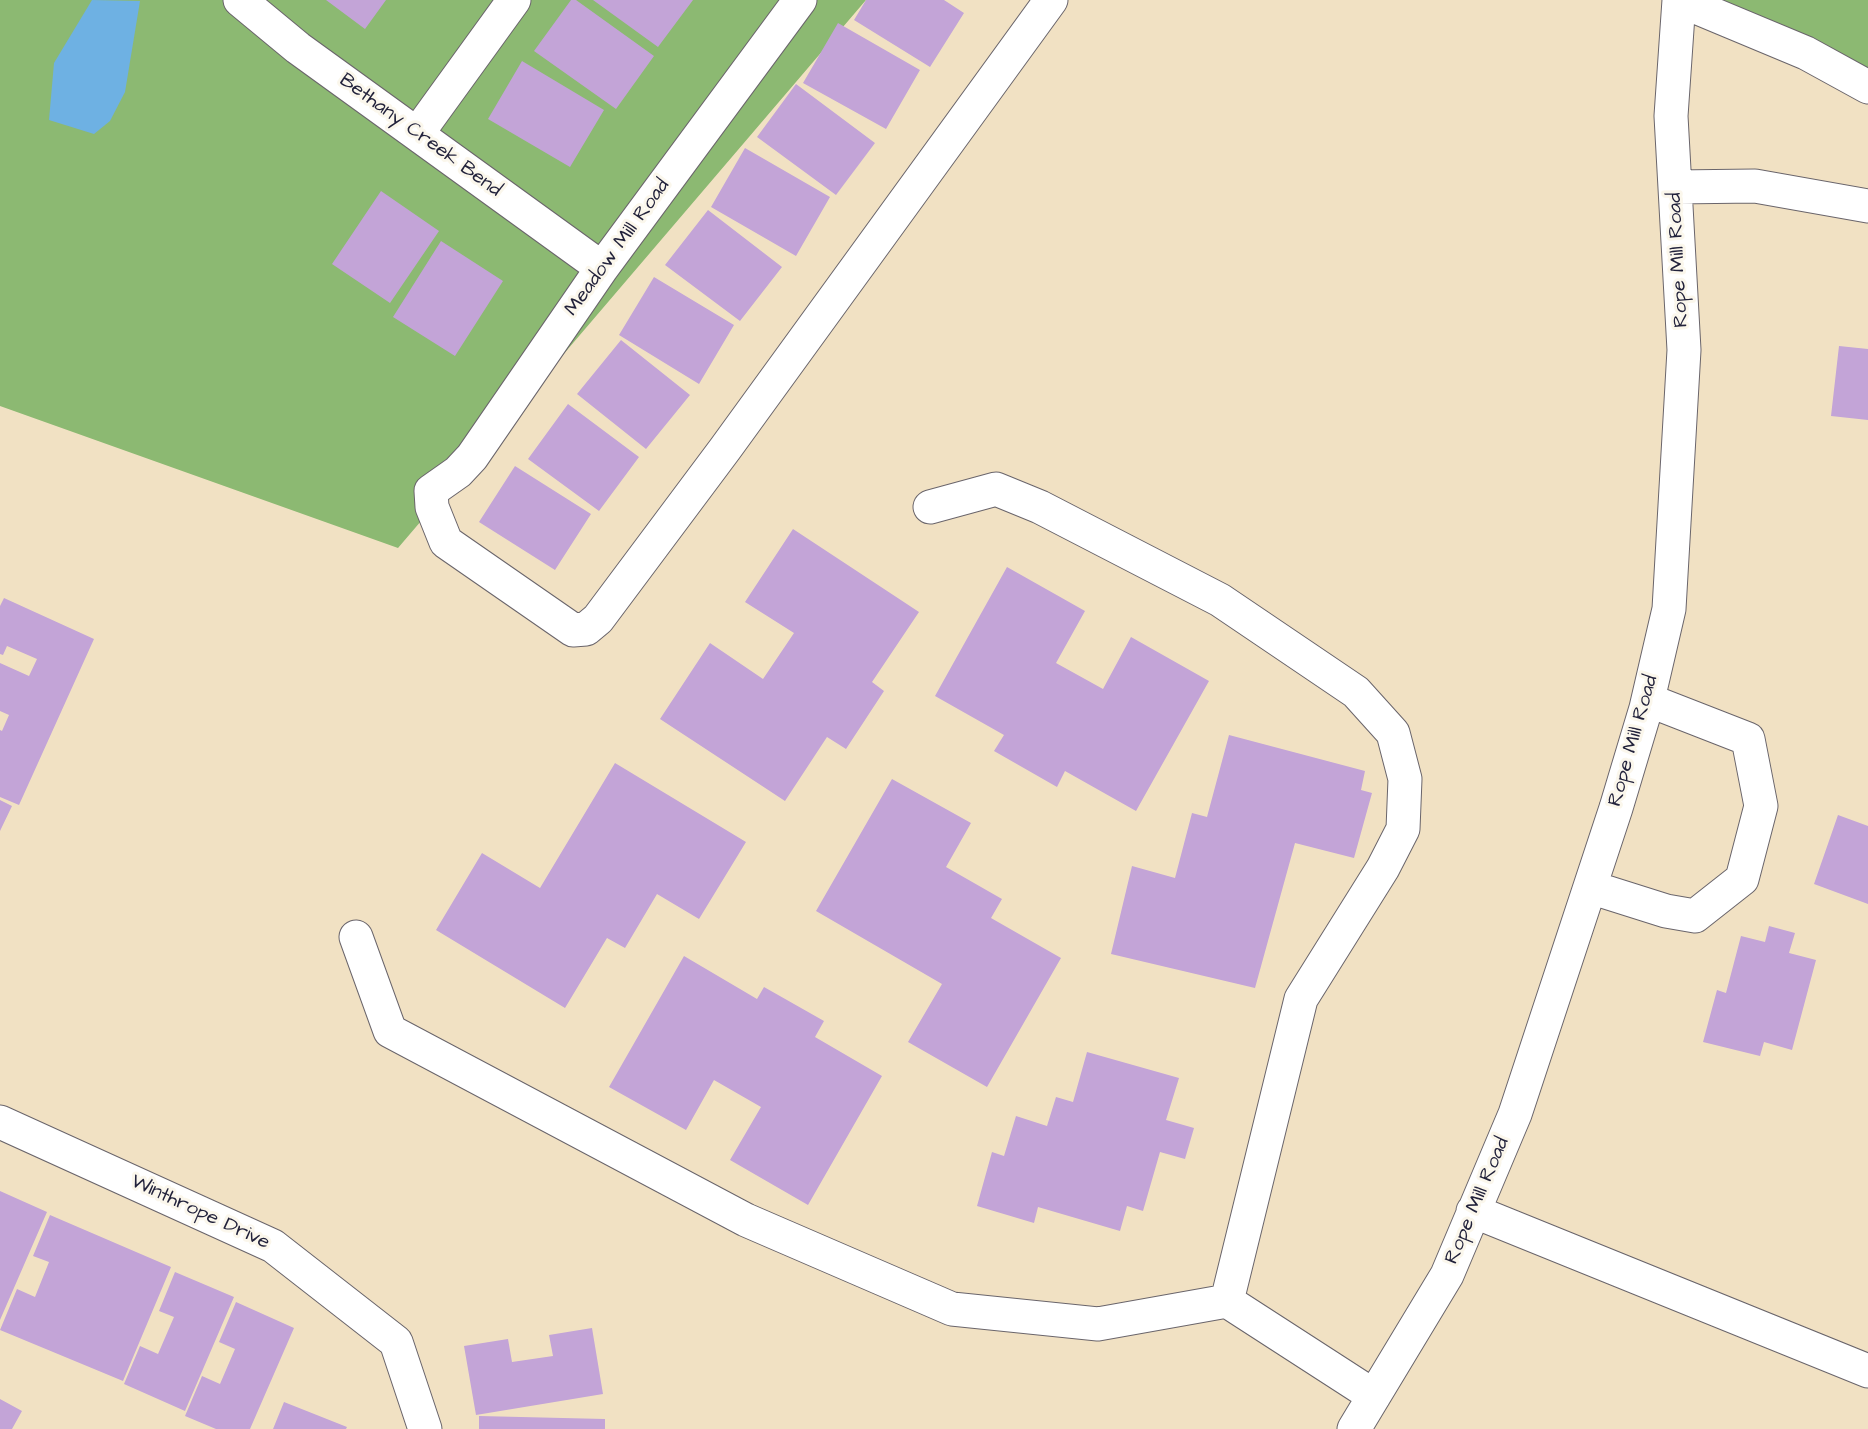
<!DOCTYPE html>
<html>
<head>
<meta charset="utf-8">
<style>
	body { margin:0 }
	canvas { display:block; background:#f1e1c3 }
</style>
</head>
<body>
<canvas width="1868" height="1429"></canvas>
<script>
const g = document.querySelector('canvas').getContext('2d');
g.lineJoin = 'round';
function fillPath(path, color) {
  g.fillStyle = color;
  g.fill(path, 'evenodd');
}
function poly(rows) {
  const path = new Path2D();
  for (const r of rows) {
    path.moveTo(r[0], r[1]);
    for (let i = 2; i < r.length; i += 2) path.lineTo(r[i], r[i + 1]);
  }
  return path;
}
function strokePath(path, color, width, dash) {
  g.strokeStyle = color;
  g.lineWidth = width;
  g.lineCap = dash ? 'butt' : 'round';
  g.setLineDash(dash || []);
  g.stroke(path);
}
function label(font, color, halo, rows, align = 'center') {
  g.font = font + ' "Architects Daughter",sans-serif';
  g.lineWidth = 6;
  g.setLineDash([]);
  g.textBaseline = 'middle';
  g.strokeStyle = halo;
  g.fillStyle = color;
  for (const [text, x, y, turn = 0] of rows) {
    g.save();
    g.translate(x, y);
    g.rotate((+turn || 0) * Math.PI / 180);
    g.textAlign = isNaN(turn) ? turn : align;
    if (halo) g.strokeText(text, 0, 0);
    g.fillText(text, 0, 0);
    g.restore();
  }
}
fillPath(poly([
	[0,0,866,0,398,548,0,406],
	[1666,0,1868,0,1868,91]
]), '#8cb972');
fillPath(poly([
	[92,0,140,1,125,92,110,121,94,134,49,120,54,63]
]), '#6eb1e3');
fillPath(poly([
	[326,0,386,0,365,29],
	[571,0,576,0,654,56,616,109,534,51],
	[593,0,693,0,658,47],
	[866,0,944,0,964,13,930,67,854,20],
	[838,23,920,70,886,129,803,83],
	[522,61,604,110,570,167,488,119],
	[796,84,875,143,836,195,757,137],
	[745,148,830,197,796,256,711,207],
	[381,191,439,231,390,303,332,264],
	[708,210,782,267,740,321,665,265],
	[441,241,503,281,455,356,393,317],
	[654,277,734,325,699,384,619,335],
	[621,340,690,395,646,449,577,394],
	[1839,346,1868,349,1868,420,1831,416],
	[568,404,639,457,599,511,528,459],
	[515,466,591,514,555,570,479,522],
	[793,529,919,612,872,682,884,691,846,749,827,737,785,801,660,719,710,643,763,679,794,633,745,602],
	[1007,567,1085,611,1056,663,1103,689,1131,637,1209,681,1136,811,1065,771,1057,787,994,751,1004,735,935,696],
	[4,598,94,639,19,805,0,797,0,730,2,731,9,715,0,711,0,663,29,676,37,659,7,646,3,655,0,654,0,606],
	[1229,735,1365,771,1361,790,1372,793,1354,858,1295,843,1255,988,1111,954,1132,866,1175,878,1192,813,1207,817],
	[615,763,746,842,699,919,657,894,625,948,607,938,565,1008,436,930,482,853,540,888],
	[892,779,971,823,946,867,1002,899,991,918,1061,958,987,1087,908,1042,942,984,816,911],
	[0,800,12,806,0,831],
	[1838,815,1868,826,1868,904,1814,884],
	[1769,926,1795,933,1789,953,1816,960,1792,1050,1764,1042,1760,1056,1703,1042,1717,990,1726,993,1741,936,1765,942],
	[684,956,757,999,764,987,824,1021,815,1037,882,1076,808,1205,730,1160,761,1107,714,1080,686,1130,609,1087],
	[1087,1052,1179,1078,1166,1120,1194,1128,1185,1159,1160,1152,1143,1211,1127,1206,1120,1231,1038,1207,1034,1223,977,1206,992,1152,1004,1156,1016,1116,1047,1126,1056,1097,1073,1102],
	[0,1191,47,1212,0,1320],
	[50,1215,171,1267,123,1381,0,1330,17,1289,35,1297,49,1262,33,1256],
	[175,1272,234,1297,185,1411,124,1384,140,1346,158,1354,174,1317,159,1311],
	[236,1302,294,1328,250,1429,216,1429,185,1416,202,1376,220,1384,235,1349,219,1342],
	[592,1328,603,1394,476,1415,464,1346,508,1339,512,1362,553,1356,549,1335],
	[0,1399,22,1411,12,1429,0,1429],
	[284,1402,347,1427,346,1429,273,1429],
	[479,1416,605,1419,605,1429,479,1429]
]), '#c3a4d7');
const minor = poly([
	[240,0,298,48,602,268],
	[800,0,602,268,472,457,458,472,431,491,432,507,446,542,573,630,586,629,598,619,725,449,1051,0],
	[1679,0,1806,53,1868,87],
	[417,134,514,0],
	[1675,187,1755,186,1868,206],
	[930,507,996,489,1040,507,1220,600,1356,692,1393,733,1405,779,1403,829,1383,868,1301,999,1227,1301],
	[1590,887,1666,911,1695,916,1742,879,1761,806,1748,739,1648,700],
	[356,937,390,1031,746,1220,952,1309,1098,1324,1227,1301,1374,1396],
	[0,1122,273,1246,396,1342,425,1429],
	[1473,1211,1868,1371],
	[1354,1429,1447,1275,1515,1114,1616,808,1646,708,1669,609,1684,350,1671,116,1679,0]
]);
strokePath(minor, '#6a656b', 35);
strokePath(minor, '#fff', 33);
label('20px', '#22223b', '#fbf7ec', [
	["Bethany Creek Bend",420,136,36],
	["Meadow Mill Road",618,248,-54],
	["Rope Mill Road",1679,260,-93],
	["Rope Mill Road",1634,741,-74],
	["Rope Mill Road",1478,1201,-67],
	["Winthrope Drive",200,1213,25]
]);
</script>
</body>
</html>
